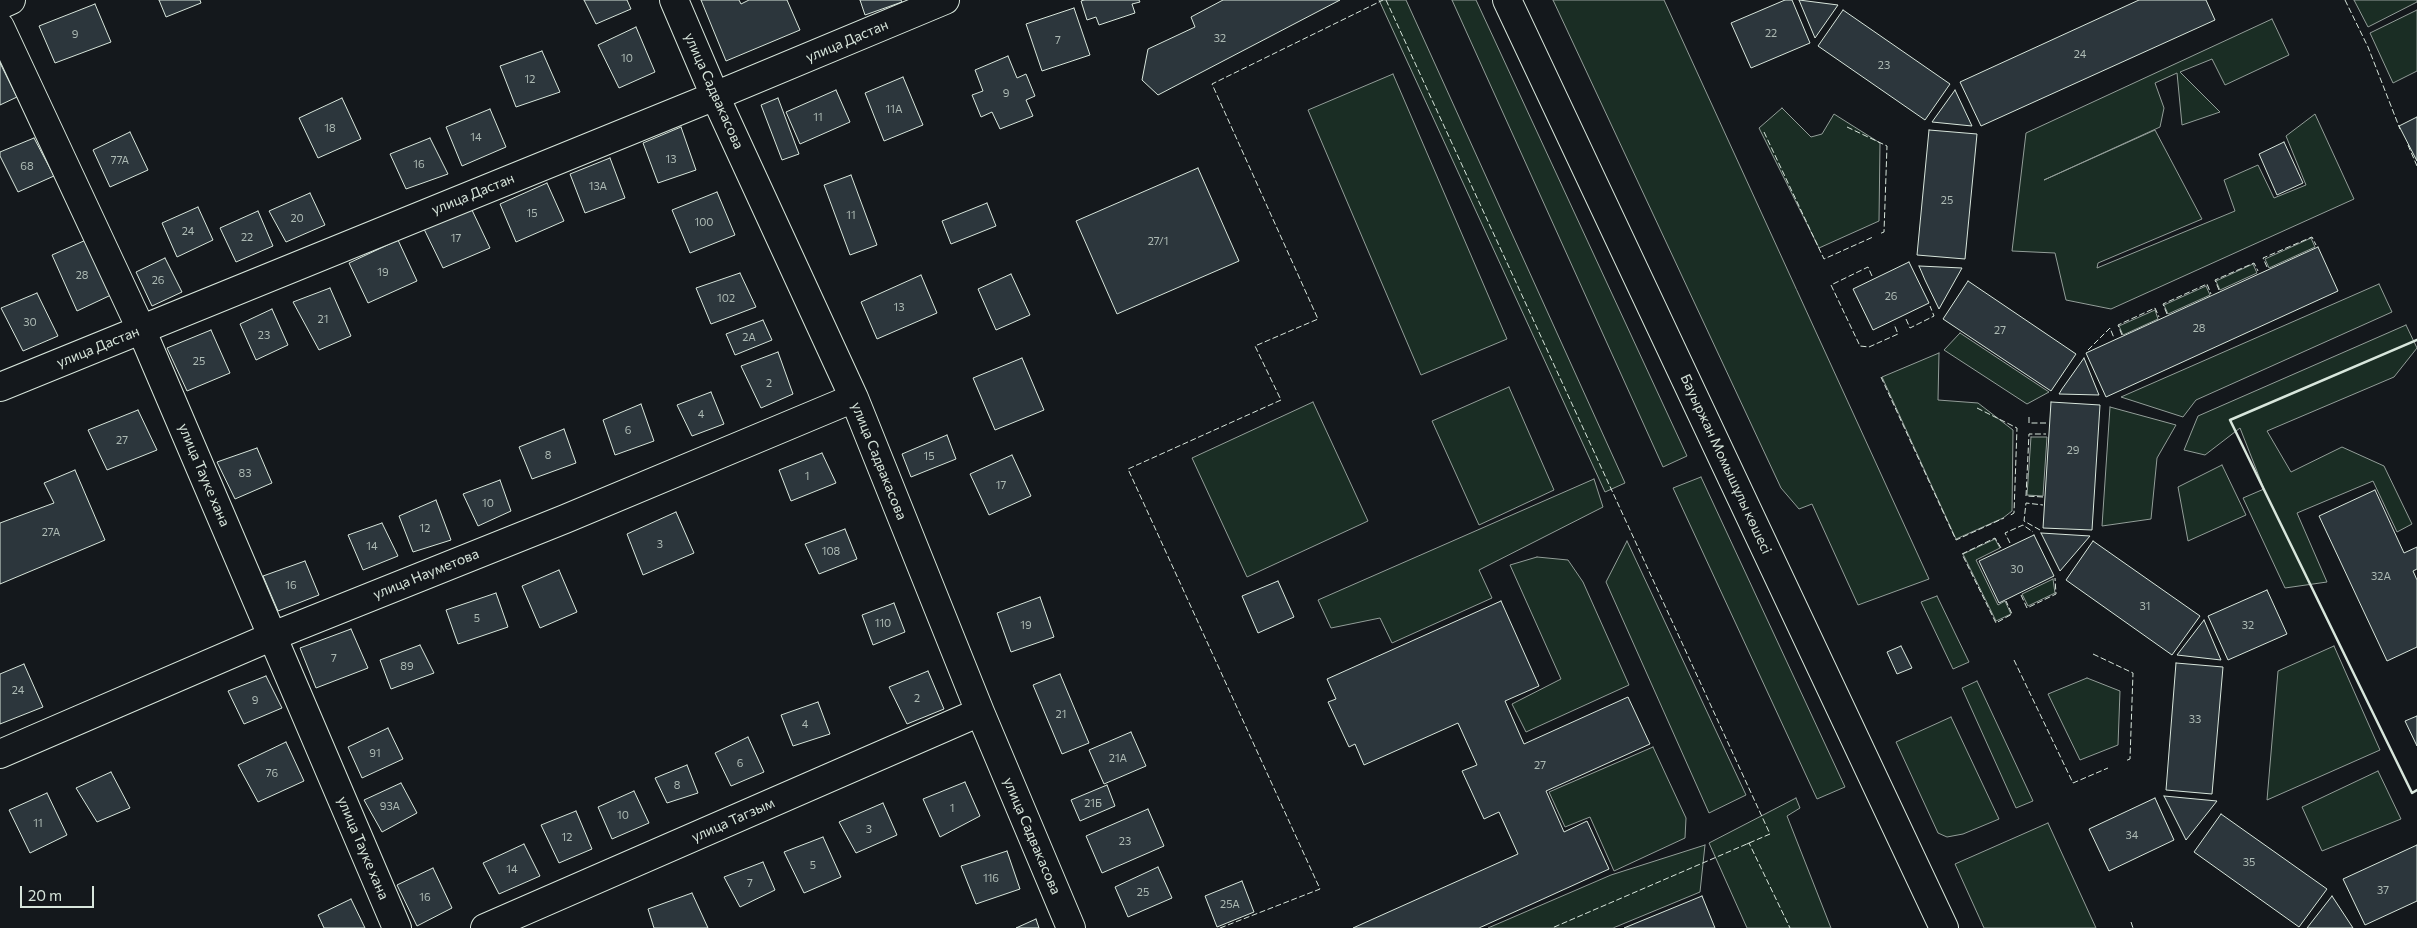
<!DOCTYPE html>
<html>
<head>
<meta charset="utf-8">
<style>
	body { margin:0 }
	#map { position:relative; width:2417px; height:928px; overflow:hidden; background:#14181c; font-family:Commissioner,sans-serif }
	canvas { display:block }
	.scale { position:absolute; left:20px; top:886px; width:74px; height:22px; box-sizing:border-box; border:2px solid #d8e6dc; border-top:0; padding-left:6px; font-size:15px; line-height:18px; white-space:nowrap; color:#d8e6dc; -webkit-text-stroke:4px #14181c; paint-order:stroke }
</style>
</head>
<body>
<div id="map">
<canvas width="2417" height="928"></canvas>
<div class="scale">20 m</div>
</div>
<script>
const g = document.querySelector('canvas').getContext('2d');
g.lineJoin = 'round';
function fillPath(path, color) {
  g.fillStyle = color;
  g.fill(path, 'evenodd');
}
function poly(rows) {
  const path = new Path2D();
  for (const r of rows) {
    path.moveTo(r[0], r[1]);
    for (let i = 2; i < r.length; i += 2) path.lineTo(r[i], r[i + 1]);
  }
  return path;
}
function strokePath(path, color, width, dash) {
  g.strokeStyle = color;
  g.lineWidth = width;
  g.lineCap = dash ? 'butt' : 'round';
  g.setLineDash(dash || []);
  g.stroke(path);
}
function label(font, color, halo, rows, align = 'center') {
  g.font = font + ' Commissioner,sans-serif';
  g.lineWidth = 4;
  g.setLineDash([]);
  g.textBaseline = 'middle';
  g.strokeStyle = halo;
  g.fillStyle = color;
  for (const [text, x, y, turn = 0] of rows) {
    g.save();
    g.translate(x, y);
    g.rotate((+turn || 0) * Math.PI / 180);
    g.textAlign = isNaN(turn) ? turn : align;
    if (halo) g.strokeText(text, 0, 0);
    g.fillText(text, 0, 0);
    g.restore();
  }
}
const green = poly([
	[1379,0,1406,0,1625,483,1605,492,1379,0],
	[1452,0,1476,0,1687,456,1663,467,1452,0],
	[1553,0,1664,0,1929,579,1858,605,1812,504,1799,509,1781,488,1553,0],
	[2354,0,2417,0,2417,2,2368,27,2354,0],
	[2417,10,2417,71,2393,83,2370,33,2417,10],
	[2272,19,2289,55,2225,85,2212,59,2180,72,2220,112,2182,125,2177,73,2155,83,2164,108,2160,127,2044,180,2155,130,2202,219,2098,263,2097,268,2235,211,2224,180,2258,165,2274,198,2306,185,2286,136,2315,114,2354,199,2111,309,2066,300,2055,253,2012,251,2026,133,2272,19],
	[1393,74,1507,339,1421,375,1308,110,1393,74],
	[1782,108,1811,137,1822,134,1834,114,1880,143,1879,221,1819,248,1759,128,1782,108],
	[2311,238,2315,247,2269,268,2265,259,2311,238],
	[2253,264,2257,273,2220,290,2216,281,2253,264],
	[2379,284,2392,312,2196,400,2183,417,2121,397,2379,284],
	[2206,286,2210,295,2168,314,2164,305,2206,286],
	[2155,310,2158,319,2123,335,2119,326,2155,310],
	[2406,325,2417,348,2394,377,2267,431,2291,472,2342,447,2384,466,2412,524,2397,532,2373,481,2297,513,2327,582,2285,588,2243,498,2264,489,2240,428,2205,455,2184,450,2198,416,2406,325],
	[1960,333,2049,392,2027,404,1944,350,1960,333],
	[1939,353,1938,400,1978,403,2013,430,2012,511,2003,518,1956,539,1882,377,1939,353],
	[1509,387,1554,490,1479,525,1432,421,1509,387],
	[1313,402,1368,521,1247,577,1192,458,1313,402],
	[2110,407,2176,425,2157,458,2151,519,2102,526,2110,407],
	[2031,437,2047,437,2043,496,2027,495,2031,437],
	[2222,465,2246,515,2188,541,2178,487,2222,465],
	[1701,477,1845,787,1817,799,1673,488,1701,477],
	[1594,479,1603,507,1479,570,1492,598,1392,643,1380,618,1331,628,1318,600,1594,479],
	[1995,539,2000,548,1976,560,1998,605,2005,601,2011,614,1996,621,1963,554,1995,539],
	[1627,541,1746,795,1709,813,1606,582,1627,541],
	[1537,557,1568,560,1583,582,1629,685,1526,732,1512,704,1561,679,1510,565,1537,557],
	[2053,579,2055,593,2028,606,2022,594,2053,579],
	[1937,596,1969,662,1953,669,1921,602,1937,596],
	[2334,646,2380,750,2267,800,2278,671,2334,646],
	[2087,678,2120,691,2118,745,2080,760,2048,694,2087,678],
	[1977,681,2033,801,2016,808,1962,688,1977,681],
	[1951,717,1999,819,1963,834,1947,837,1938,833,1896,742,1951,717],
	[1653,747,1686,818,1685,838,1614,871,1590,817,1565,827,1549,792,1653,747],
	[2378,771,2401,819,2322,851,2302,807,2378,771],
	[1796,798,1800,808,1787,816,1831,928,1747,928,1709,843,1796,798],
	[2048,823,2096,928,1984,928,1955,864,2048,823],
	[1705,845,1700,892,1613,928,1488,928,1611,875,1705,845]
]);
fillPath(green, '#1a2d24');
strokePath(green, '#939e99', 1);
const building = poly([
	[159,0,200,0,201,3,166,17,159,0],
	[584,0,627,0,631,9,596,24,584,0],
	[701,0,739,0,741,4,749,0,787,0,800,30,726,61,701,0],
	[860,0,901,0,902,2,865,15,860,0],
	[1084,0,1139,0,1140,2,1132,4,1135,13,1099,25,1096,17,1087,20,1081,1,1084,0],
	[1223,0,1340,0,1158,95,1142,80,1148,49,1195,27,1191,17,1223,0],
	[1785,0,1792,0,1810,43,1751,68,1731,23,1785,0],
	[1799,0,1838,5,1815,38,1799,0],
	[2139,0,2206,0,2215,20,1981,126,1960,82,2139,0],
	[95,4,111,42,55,63,39,26,95,4],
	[1074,8,1090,55,1042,71,1026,24,1074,8],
	[1843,10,1950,84,1925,120,1818,46,1843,10],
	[636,27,655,72,619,88,598,45,636,27],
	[542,51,560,92,516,107,500,66,542,51],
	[1008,56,1017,78,1026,74,1035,96,1026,100,1033,116,1000,129,992,112,981,117,972,95,983,91,975,70,1008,56],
	[0,63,17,97,0,105,0,63],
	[903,77,923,125,884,141,865,93,903,77],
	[836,90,850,122,800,144,786,112,836,90],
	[1955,90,1972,126,1932,122,1955,90],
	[342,98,361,139,318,158,299,118,342,98],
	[778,98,799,154,782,160,761,105,778,98],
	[490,109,506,147,462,166,446,127,490,109],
	[2417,117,2417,161,2399,126,2417,117],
	[681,127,696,170,658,183,643,143,681,127],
	[1929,130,1977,134,1965,259,1917,255,1929,130],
	[130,132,148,170,110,187,93,150,130,132],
	[34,138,54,176,18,192,0,156,0,152,34,138],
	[430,138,448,174,406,189,390,154,430,138],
	[2284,142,2303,183,2277,195,2259,154,2284,142],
	[610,158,625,198,585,213,570,174,610,158],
	[1198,168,1239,261,1117,314,1076,221,1198,168],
	[851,175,877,245,850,255,824,185,851,175],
	[547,183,564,221,516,242,500,204,547,183],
	[717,192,735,235,690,253,672,210,717,192],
	[310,193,325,225,286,242,269,211,310,193],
	[987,203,996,226,951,244,942,221,987,203],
	[198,207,213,240,177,257,162,223,198,207],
	[471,208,490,248,443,268,423,227,471,208],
	[258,211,273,246,236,262,220,228,258,211],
	[86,240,111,295,77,311,52,255,86,240],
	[398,240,417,281,368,303,349,263,398,240],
	[2318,247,2338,291,2106,397,2086,353,2318,247],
	[165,258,182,292,152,306,136,272,165,258],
	[1909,262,1929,303,1873,330,1853,289,1909,262],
	[1919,266,1962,268,1939,309,1925,280,1919,266],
	[740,273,756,307,711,324,696,288,740,273],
	[1011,274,1030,315,996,330,978,289,1011,274],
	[921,275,937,313,877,339,861,302,921,275],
	[1968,281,2076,354,2051,391,1943,319,1968,281],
	[330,288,351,336,319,350,293,302,330,288],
	[37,293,58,336,23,351,1,308,37,293],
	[272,309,288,345,256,360,240,324,272,309],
	[763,320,772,340,735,355,726,334,763,320],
	[211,330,230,373,187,391,167,348,211,330],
	[778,352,793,394,761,408,741,366,778,352],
	[1022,358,1044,410,995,430,973,378,1022,358],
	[2084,358,2099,395,2059,394,2062,389,2084,358],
	[711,392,724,424,692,436,677,405,711,392],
	[2051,402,2100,405,2092,530,2043,528,2051,402],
	[641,404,654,441,615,455,603,420,641,404],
	[138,410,157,450,107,470,88,430,138,410],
	[564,429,576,463,532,479,519,447,564,429],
	[947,435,956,459,911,477,902,454,947,435],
	[257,448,272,483,235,499,217,462,257,448],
	[822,453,836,483,791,501,779,470,822,453],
	[1012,455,1031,496,989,515,970,474,1012,455],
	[75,470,105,540,0,584,0,523,54,503,44,483,75,470],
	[500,480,511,511,478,526,463,494,500,480],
	[2375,490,2404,553,2417,547,2417,569,2413,571,2417,580,2417,647,2387,661,2319,516,2375,490],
	[436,500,451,540,413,552,399,516,436,500],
	[676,512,694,553,643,575,627,534,676,512],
	[382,523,398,556,363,570,348,535,382,523],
	[845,529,857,559,819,574,805,544,845,529],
	[2041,533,2090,536,2060,571,2041,533],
	[2034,535,2054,576,1999,603,1979,561,2034,535],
	[2093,541,2200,616,2172,655,2066,580,2093,541],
	[305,561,319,595,278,611,263,576,305,561],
	[559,570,577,612,540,628,522,586,559,570],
	[1278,581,1294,617,1258,633,1242,596,1278,581],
	[2267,590,2287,634,2228,660,2208,616,2267,590],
	[496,593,508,627,458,644,446,610,496,593],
	[1040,597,1054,637,1011,652,997,613,1040,597],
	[1501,601,1539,686,1505,701,1524,744,1628,697,1650,744,1546,791,1564,832,1587,821,1609,869,1479,928,1353,928,1518,854,1499,812,1484,819,1462,771,1477,765,1458,723,1364,765,1355,744,1349,747,1328,702,1336,699,1327,679,1501,601],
	[894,603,905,632,873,645,862,615,894,603],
	[2204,620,2221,660,2177,655,2204,620],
	[351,629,368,668,316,688,300,648,351,629],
	[420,645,434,673,391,689,380,660,420,645],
	[1901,646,1912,668,1897,674,1887,652,1901,646],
	[2176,663,2223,667,2212,794,2166,790,2176,663],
	[24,664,43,707,0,724,0,674,24,664],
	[928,671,944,709,907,724,889,687,928,671],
	[1060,674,1089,743,1062,754,1033,685,1060,674],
	[266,676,282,708,244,724,228,691,266,676],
	[818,702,830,734,793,746,781,715,818,702],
	[2417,716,2417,746,2405,721,2417,716],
	[388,728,403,759,362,778,348,747,388,728],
	[1131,732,1146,766,1104,784,1089,750,1131,732],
	[748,737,764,772,731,786,715,753,748,737],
	[286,742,304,781,258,802,238,765,286,742],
	[687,765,698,793,667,803,655,778,687,765],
	[111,772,130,808,97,822,76,788,111,772],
	[965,782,980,816,940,837,923,799,965,782],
	[401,783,417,813,382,832,364,800,401,783],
	[1107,785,1115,806,1080,821,1071,800,1107,785],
	[634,791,649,823,612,839,598,807,634,791],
	[47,793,67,835,30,853,9,810,47,793],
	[2164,796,2217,801,2186,840,2164,796],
	[2155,798,2174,840,2109,871,2089,829,2155,798],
	[883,803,897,835,856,853,839,822,883,803],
	[1148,809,1164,846,1102,873,1086,836,1148,809],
	[576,811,592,849,559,863,541,825,576,811],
	[2221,814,2327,889,2299,927,2194,852,2221,814],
	[823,837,841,877,804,893,784,852,823,837],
	[524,844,540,876,499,894,483,863,524,844],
	[2417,845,2417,901,2365,925,2343,879,2417,845],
	[1007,851,1020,889,976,904,961,866,1007,851],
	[763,862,775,890,740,907,724,877,763,862],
	[1158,867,1172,898,1128,917,1115,887,1158,867],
	[433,868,452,908,417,926,397,885,433,868],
	[1242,881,1254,912,1217,927,1205,896,1242,881],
	[692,893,708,928,654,928,648,909,692,893],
	[1702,896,1715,928,1624,928,1702,896],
	[2332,896,2353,928,2307,928,2332,896],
	[351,899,365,928,324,928,318,915,351,899],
	[1036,919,1039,928,1016,928,1036,919]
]);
fillPath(building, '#2c363c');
strokePath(building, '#d8e6dc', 1);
const minor = poly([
	[674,0,715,96,854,398,980,712,1071,928],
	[0,5,11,0],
	[0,27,141,329,397,928],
	[0,387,715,96,945,0],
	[0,754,273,636,565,519,854,398],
	[485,928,980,712]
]);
const major = poly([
	[1507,0,1944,928]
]);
strokePath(minor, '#d8e6dc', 30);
strokePath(major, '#d8e6dc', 30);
strokePath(minor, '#14181c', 28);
strokePath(major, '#14181c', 28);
strokePath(poly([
	[1386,0,1770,834,1552,928],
	[2345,0,2368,47,2400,129],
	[1847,127,1887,146,1884,232,1879,234],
	[1764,132,1824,259,1873,237],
	[2408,145,2417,166],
	[2267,267,2263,258,2312,237,2316,245],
	[1872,276,1868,267,1831,285,1860,346,1869,347,1898,334,1894,324],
	[2219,290,2215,280,2254,263,2258,271],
	[2167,314,2163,304,2207,284,2211,294],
	[1906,319,1910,328,1934,316,1930,306],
	[2122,335,2118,325,2155,308,2159,317],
	[2088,350,2110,328,2114,338],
	[1881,377,1956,540,2004,518],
	[1977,408,2017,428,2014,513,2009,516],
	[2029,417,2029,423,2047,423],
	[2043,497,2026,496,2029,434,2046,434],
	[2040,530,2024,521,2026,503,2043,505],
	[2010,543,2005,533,2023,525,2033,532],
	[2001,548,1995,538,1962,554,1996,623,2012,614,2006,601],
	[2021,595,2027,608,2056,594,2055,578],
	[2093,654,2133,673,2130,759,2125,761],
	[2014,660,2073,783,2108,768],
	[1747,844,1749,843,1790,928],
	[2131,922,2133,928],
	[1220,928,1320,889,1128,469,1281,400,1255,346,1318,319,1212,84,1383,0]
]), '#d8e6dc', 1, [6, 2.5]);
strokePath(poly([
	[2417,340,2230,420,2412,793,2417,790]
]), '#d8e6dc', 2.5);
label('11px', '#adbab4', null, [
	["22",1771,33],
	["9",75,34],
	["32",1220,38],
	["7",1058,40],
	["24",2080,54],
	["10",627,58],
	["23",1884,65],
	["12",530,79],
	["9",1006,93],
	["11А",894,109],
	["11",818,117],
	["18",330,128],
	["14",476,137],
	["13",671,159],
	["77А",120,160],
	["16",419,164],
	["68",27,166],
	["13А",598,186],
	["25",1947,200],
	["15",532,213],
	["11",851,215],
	["20",297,218],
	["100",704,222],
	["24",188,231],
	["22",247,237],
	["17",456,238],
	["27/1",1158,241],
	["19",383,272],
	["28",82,275],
	["26",158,280],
	["26",1891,296],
	["102",726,298],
	["13",899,307],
	["21",323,319],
	["30",30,322],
	["28",2199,328],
	["27",2000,330],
	["23",264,335],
	["2А",749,337],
	["25",199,361],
	["2",769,383],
	["4",701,414],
	["6",628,430],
	["27",122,440],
	["29",2073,450],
	["8",548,455],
	["15",929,456],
	["83",245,473],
	["1",807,476],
	["17",1001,485],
	["10",488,503],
	["12",425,528],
	["27А",51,532],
	["3",660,544],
	["14",372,546],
	["108",831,551],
	["30",2017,569],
	["32А",2381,576],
	["16",291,585],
	["31",2145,606],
	["5",477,618],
	["110",883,623],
	["19",1026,625],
	["32",2248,625],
	["7",334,658],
	["89",407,666],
	["24",18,690],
	["2",917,698],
	["9",255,700],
	["21",1061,714],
	["33",2195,719],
	["4",805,724],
	["91",375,753],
	["21А",1118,758],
	["6",740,763],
	["27",1540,765],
	["76",272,773],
	["8",677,785],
	["21Б",1093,803],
	["93А",390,806],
	["1",952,808],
	["10",623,815],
	["11",38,823],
	["3",869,829],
	["34",2132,835],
	["12",567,837],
	["23",1125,841],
	["35",2249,862],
	["5",813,865],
	["14",512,869],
	["116",991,878],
	["7",750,883],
	["37",2383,890],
	["25",1143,892],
	["16",425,897],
	["25А",1230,904]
]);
label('14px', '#d8e6dc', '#14181c', [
	["улица Дастан",847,41,-23],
	["улица Садвакасова",714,91,66],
	["улица Дастан",473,194,-22],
	["улица Дастан",98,347,-22],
	["улица Садвакасова",879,461,68],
	["Бауыржан Момышұлы көшесі",1726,464,65],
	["улица Тауке хана",204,475,67],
	["улица Науметова",426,574,-22],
	["улица Тагзым",733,820,-24],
	["улица Садвакасова",1032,836,67],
	["улица Тауке хана",363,848,67]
]);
</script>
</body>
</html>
